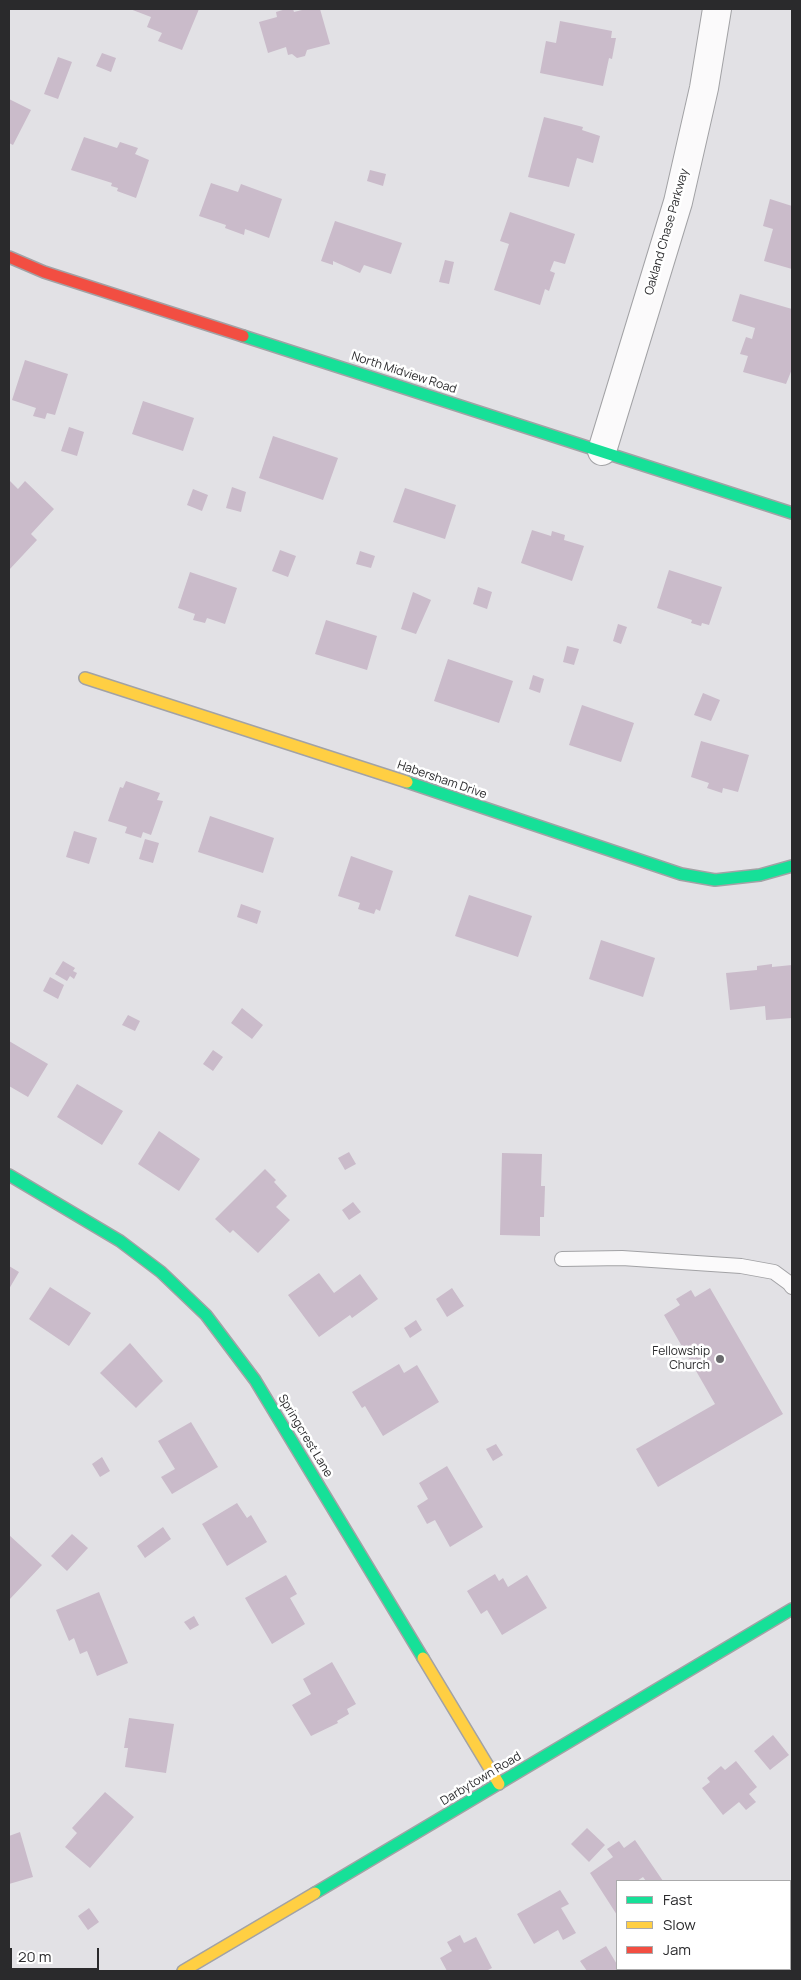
<!DOCTYPE html>
<html>
<head>
<meta charset="utf-8">
<style>
	body { margin:0 }
	#map { position:relative; width:801px; height:1980px; overflow:hidden; background:#e2e1e5; font-family:Manrope,sans-serif }
	canvas { display:block }
	.frame { position:absolute; inset:0; border:10px solid #2a2a2c; pointer-events:none }
	.legend { position:absolute; left:616px; top:1880px; width:175px; height:90px; box-sizing:border-box; background:#fff; border:1px solid #aaaaab; margin:0; padding:6px 9px; list-style:none; font-size:15px; color:#2a2a2c }
	.legend li { display:flex; align-items:center; gap:10px; height:25px }
	.legend b { width:25px; border:1px solid #aaaaab }
	.scale { position:absolute; left:10px; top:1948px; width:89px; height:22px; box-sizing:border-box; border:2px solid #2a2a2c; border-top:0; padding-left:6px; font-size:15px; line-height:18px; white-space:nowrap; color:#2a2a2c; -webkit-text-stroke:4px #fff; paint-order:stroke }
</style>
</head>
<body>
<div id="map">
<canvas width="801" height="1980"></canvas>
<div class="frame"></div>
<ul class="legend">
<li><b style="height:6px;background:#16e098"></b>Fast</li>
<li><b style="height:6px;background:#ffcf43"></b>Slow</li>
<li><b style="height:6px;background:#f24e42"></b>Jam</li>
</ul>
<div class="scale">20 m</div>
</div>
<script>
const g = document.querySelector('canvas').getContext('2d');
g.lineJoin = 'round';
function fillPath(path, color) {
  g.fillStyle = color;
  g.fill(path, 'evenodd');
}
function poly(rows) {
  const path = new Path2D();
  for (const r of rows) {
    path.moveTo(r[0], r[1]);
    for (let i = 2; i < r.length; i += 2) path.lineTo(r[i], r[i + 1]);
  }
  return path;
}
function strokePath(path, color, width, dash) {
  g.strokeStyle = color;
  g.lineWidth = width;
  g.lineCap = dash ? 'butt' : 'round';
  g.setLineDash(dash || []);
  g.stroke(path);
}
function label(font, color, halo, rows, align = 'center') {
  g.font = font + ' Manrope,sans-serif';
  g.lineWidth = 5;
  g.setLineDash([]);
  g.textBaseline = 'middle';
  g.strokeStyle = halo;
  g.fillStyle = color;
  for (const [text, x, y, turn = 0] of rows) {
    g.save();
    g.translate(x, y);
    g.rotate((+turn || 0) * Math.PI / 180);
    g.textAlign = isNaN(turn) ? turn : align;
    if (halo) g.strokeText(text, 0, 0);
    g.fillText(text, 0, 0);
    g.restore();
  }
}
fillPath(poly([
	[130,9,199,9,182,50,158,41,162,33,147,27,151,17],
	[286,9,293,9,294,12,306,9,320,9,330,44,307,50,305,56,297,58,292,54,288,55,286,47,268,53,259,22,277,17,276,12],
	[560,21,612,31,611,38,616,38,612,59,609,58,603,86,540,73,546,41,556,43],
	[102,53,116,58,111,72,96,66],
	[58,57,72,62,58,99,44,94],
	[9,99,31,110,13,145,9,143],
	[544,117,583,127,582,130,600,136,593,163,577,158,569,187,528,177],
	[84,137,117,148,120,142,138,148,135,154,149,160,136,198,117,191,118,188,111,186,112,183,71,170],
	[370,170,386,174,383,186,367,181],
	[211,183,238,192,241,184,282,199,269,238,245,229,244,235,225,228,226,225,199,216],
	[770,199,792,206,792,269,764,261,773,229,763,226],
	[510,212,575,234,565,264,554,261,550,271,555,273,549,291,545,289,540,305,494,290,509,244,500,241],
	[335,221,402,243,391,274,364,265,360,273,333,261,333,265,321,261],
	[445,260,454,262,449,284,439,282],
	[740,294,792,309,792,369,786,384,743,372,748,356,740,354,746,337,752,339,755,328,732,321],
	[25,360,68,374,55,415,47,413,45,419,33,416,36,408,12,400],
	[143,401,194,418,183,451,132,434],
	[69,427,84,432,77,456,61,451],
	[273,436,338,458,323,500,259,478],
	[9,480,18,489,25,481,54,509,31,534,37,540,9,570],
	[232,487,246,492,241,512,226,508],
	[405,488,456,505,445,539,393,522],
	[193,489,208,495,202,511,187,505],
	[532,530,551,536,552,531,565,535,564,540,584,546,572,581,521,563],
	[280,550,296,556,288,577,272,571],
	[360,551,375,556,371,568,356,564],
	[669,570,722,587,709,625,702,623,701,626,691,623,692,620,657,608],
	[190,572,237,588,225,624,207,618,205,623,193,620,195,614,178,608],
	[478,587,492,592,487,609,473,604],
	[413,592,431,600,416,634,401,629],
	[326,620,377,636,367,670,315,654],
	[618,624,627,627,621,644,613,641],
	[567,646,579,649,574,665,563,662],
	[448,659,513,681,499,723,434,701],
	[533,675,544,679,540,693,529,689],
	[703,693,720,700,711,721,694,715],
	[582,705,634,723,621,762,569,745],
	[701,741,749,755,738,792,723,788,722,793,707,788,709,783,691,777],
	[126,781,160,793,157,800,163,801,151,835,143,832,141,838,125,833,127,827,108,821,120,787,123,788],
	[210,816,274,838,263,873,198,852],
	[74,831,97,838,89,864,66,857],
	[145,839,159,843,153,863,139,859],
	[351,856,393,871,380,911,376,909,374,914,358,909,360,903,338,896],
	[469,895,532,916,518,957,455,936],
	[241,904,261,911,257,924,237,917],
	[601,940,655,958,643,997,589,979],
	[63,961,75,968,73,971,77,973,74,979,70,976,67,981,55,974],
	[772,964,772,967,792,965,792,1018,766,1020,765,1006,730,1010,726,973,757,970,757,966],
	[50,977,64,985,58,999,43,991],
	[242,1008,263,1025,252,1039,231,1023],
	[128,1015,140,1021,135,1031,122,1025],
	[9,1041,48,1064,28,1097,9,1086],
	[213,1050,223,1057,213,1071,203,1064],
	[77,1084,123,1111,102,1145,57,1117],
	[159,1131,200,1159,179,1191,138,1164],
	[349,1152,356,1164,345,1170,338,1158],
	[502,1153,542,1154,541,1186,545,1186,544,1217,540,1217,540,1236,500,1235],
	[265,1169,276,1180,274,1182,287,1196,276,1207,290,1220,258,1253,233,1230,230,1233,215,1219],
	[353,1202,361,1212,349,1220,342,1210],
	[9,1266,19,1272,9,1289],
	[319,1273,334,1293,360,1274,378,1299,352,1318,350,1315,319,1337,288,1295],
	[50,1287,91,1313,69,1346,29,1319],
	[452,1288,464,1306,447,1317,436,1299],
	[710,1288,783,1414,658,1487,636,1449,715,1404,664,1315,680,1305,676,1299,691,1290,695,1297],
	[416,1320,422,1330,410,1338,404,1328],
	[130,1343,163,1381,136,1408,100,1373],
	[399,1364,404,1373,417,1365,439,1402,383,1436,365,1406,362,1408,352,1392],
	[191,1422,218,1467,172,1494,161,1477,175,1469,158,1441],
	[496,1444,503,1455,493,1461,486,1449],
	[102,1457,110,1471,100,1477,92,1464],
	[447,1466,483,1527,450,1547,435,1520,427,1524,417,1506,428,1499,419,1483],
	[237,1503,247,1518,251,1515,267,1542,227,1566,202,1524],
	[163,1527,171,1539,145,1558,137,1546],
	[72,1534,88,1548,67,1571,51,1556],
	[9,1535,42,1565,9,1600],
	[495,1574,499,1581,503,1578,508,1587,527,1575,547,1608,502,1635,487,1610,481,1614,467,1591],
	[286,1575,297,1594,290,1598,305,1624,272,1644,245,1598],
	[99,1592,128,1663,97,1676,87,1651,80,1654,74,1638,69,1641,56,1610],
	[194,1616,199,1625,190,1630,184,1622],
	[332,1662,356,1704,347,1709,349,1714,337,1721,338,1723,311,1736,292,1705,311,1694,303,1679],
	[129,1718,174,1724,166,1773,125,1767,128,1748,124,1748],
	[773,1735,789,1755,770,1770,754,1751],
	[736,1761,757,1787,749,1794,756,1802,746,1810,739,1802,723,1815,702,1788,710,1782,707,1778,721,1766,725,1770],
	[105,1792,134,1817,90,1868,65,1847,77,1833,72,1828],
	[587,1828,605,1845,589,1862,571,1844],
	[20,1832,33,1877,9,1884,9,1836],
	[635,1840,663,1881,646,1881,643,1877,637,1881,617,1881,617,1915,590,1873,613,1857,607,1849,619,1841,624,1848],
	[560,1890,569,1904,561,1908,576,1933,563,1940,558,1930,534,1944,517,1914],
	[89,1908,99,1922,88,1930,78,1916],
	[792,1923,792,1957,790,1959,790,1924],
	[460,1935,464,1943,476,1937,492,1968,486,1971,447,1971,440,1958,452,1951,447,1942],
	[606,1946,621,1971,587,1971,580,1961]
]), '#cabbca');
const lane = poly([
	[562,1259,622,1258,741,1266,774,1272,789,1283,792,1287]
]);
const street = poly([
	[602,451,678,202,704,88,717,9]
]);
const fast = poly([
	[243,336,792,513],
	[407,782,681,874,715,880,760,875,792,866],
	[9,1175,120,1241,161,1272,206,1315,255,1380,423,1658],
	[315,1893,792,1609]
]);
const slow = poly([
	[85,678,407,782],
	[423,1658,499,1784],
	[183,1971,315,1893]
]);
const jam = poly([
	[9,257,44,272,243,336]
]);
strokePath(lane, '#a2a2a5', 16);
strokePath(street, '#a2a2a5', 30);
strokePath(fast, '#a2a2a5', 14);
strokePath(slow, '#a2a2a5', 14);
strokePath(jam, '#a2a2a5', 14);
strokePath(lane, '#fbfafb', 14);
strokePath(street, '#fbfafb', 28);
strokePath(fast, '#16e098', 11);
strokePath(slow, '#ffcf43', 11);
strokePath(jam, '#f24e42', 11);
for (const [x, y, r, color] of [
	[720,1359,5,"#6a6a6d"]
]) {
  const dot = new Path2D();
  dot.arc(x, y, r, 0, 2 * Math.PI);
  g.fillStyle = color;
  g.fill(dot);
  strokePath(dot, '#fff', 2);
}
label('12px', '#2a2a2c', '#fff', [
	["Oakland Chase Parkway",667,232,-74],
	["North Midview Road",404,373,18],
	["Habersham Drive",442,780,19],
	["Springcrest Lane",305,1436,59],
	["Darbytown Road",481,1779,-31]
]);
label('12px', '#2a2a2c', '#fff', [
	["Fellowship",710,1352],
	["Church",710,1366]
], 'right');
</script>
</body>
</html>
